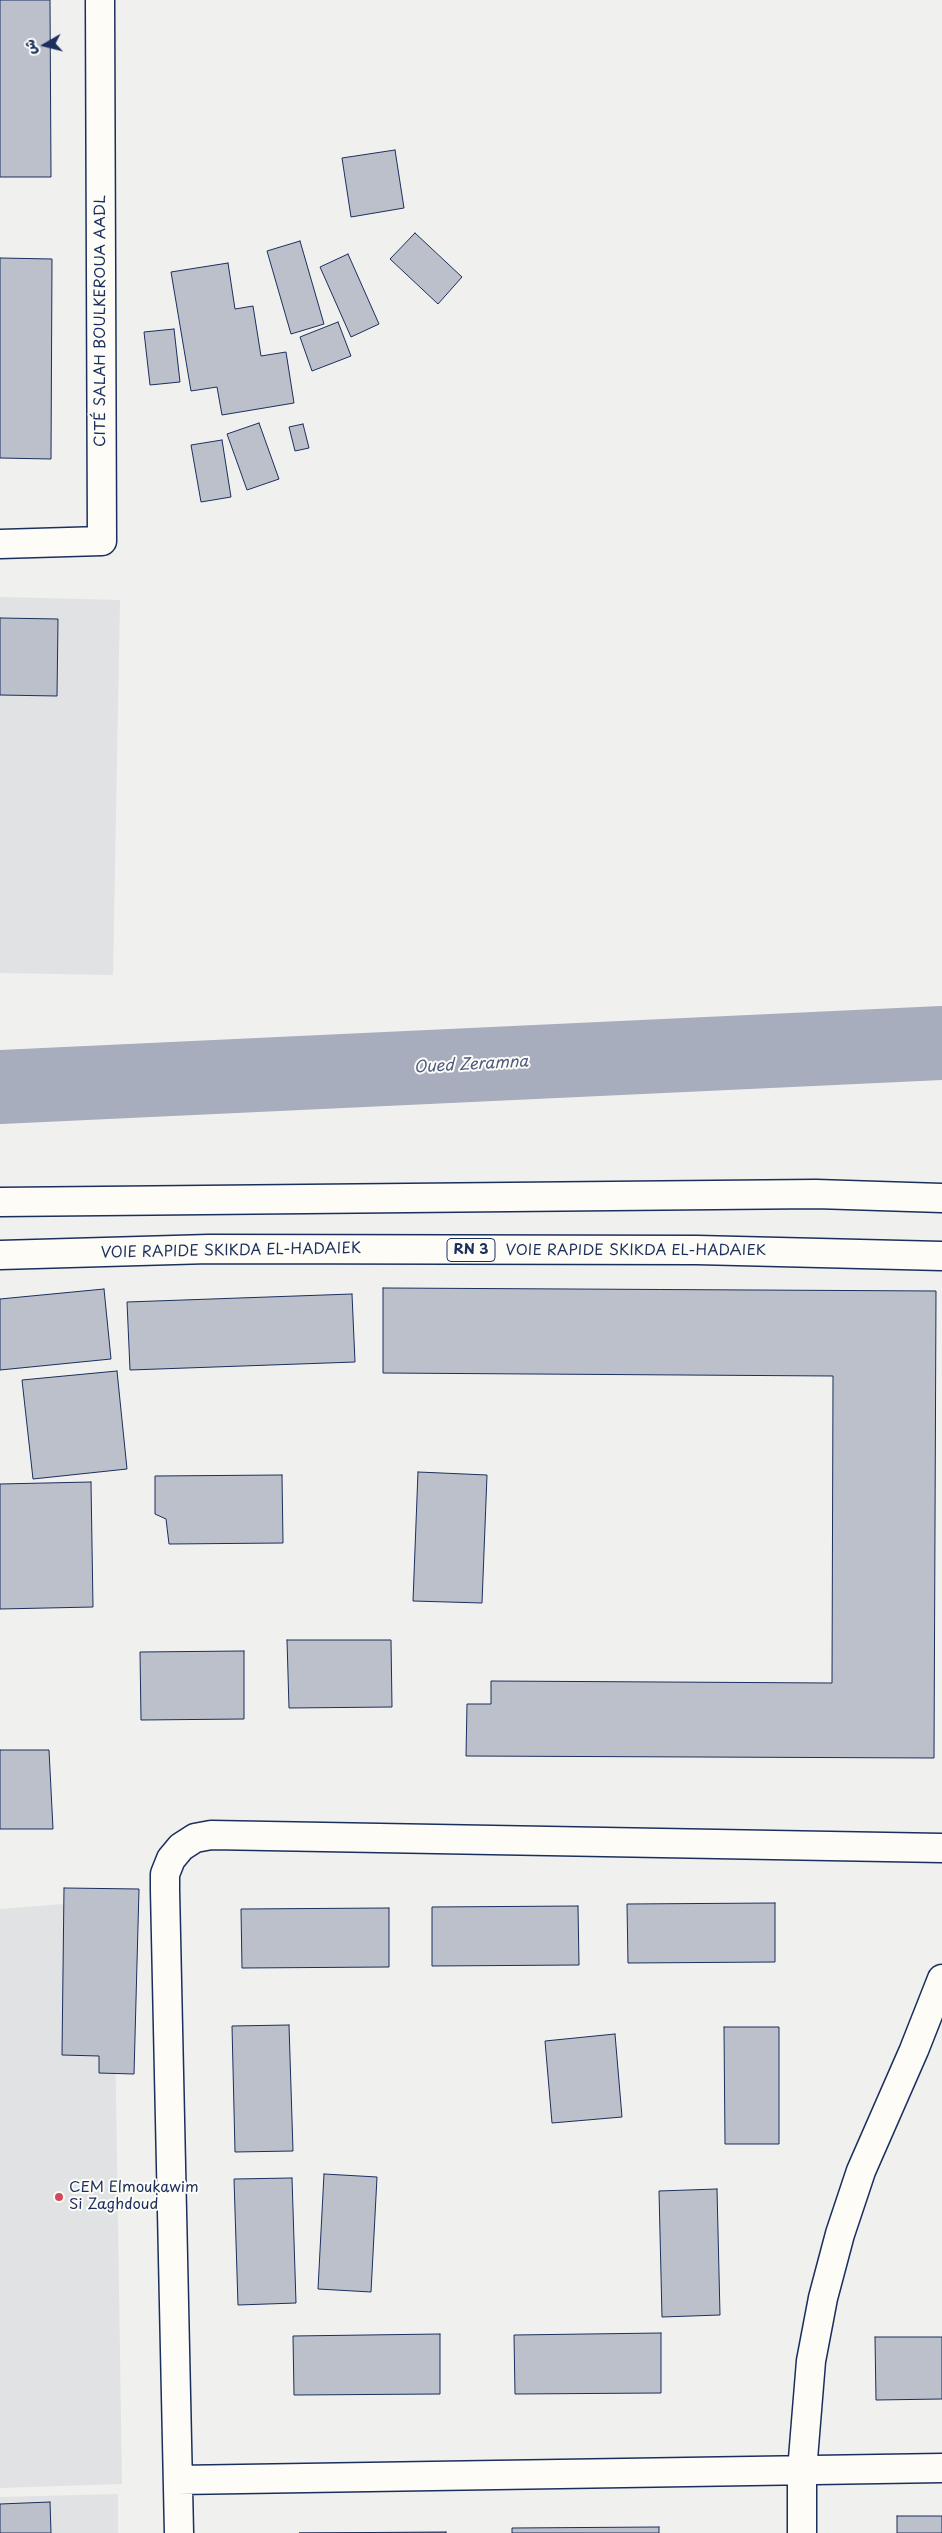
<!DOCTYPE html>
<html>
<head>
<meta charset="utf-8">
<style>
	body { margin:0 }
	#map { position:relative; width:942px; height:2533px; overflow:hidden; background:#f0f0ee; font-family:"Playpen Sans","Playpen Sans Arabic",sans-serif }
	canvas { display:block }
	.north { position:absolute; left:20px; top:20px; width:50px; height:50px; -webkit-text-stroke:4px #fdfcf7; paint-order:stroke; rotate:262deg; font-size:14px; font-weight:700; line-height:20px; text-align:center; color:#1b2f5e }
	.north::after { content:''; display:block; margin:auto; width:18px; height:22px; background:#1b2f5e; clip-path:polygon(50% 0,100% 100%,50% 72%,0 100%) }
</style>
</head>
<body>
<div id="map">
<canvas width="942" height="2533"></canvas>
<div class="north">ش</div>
</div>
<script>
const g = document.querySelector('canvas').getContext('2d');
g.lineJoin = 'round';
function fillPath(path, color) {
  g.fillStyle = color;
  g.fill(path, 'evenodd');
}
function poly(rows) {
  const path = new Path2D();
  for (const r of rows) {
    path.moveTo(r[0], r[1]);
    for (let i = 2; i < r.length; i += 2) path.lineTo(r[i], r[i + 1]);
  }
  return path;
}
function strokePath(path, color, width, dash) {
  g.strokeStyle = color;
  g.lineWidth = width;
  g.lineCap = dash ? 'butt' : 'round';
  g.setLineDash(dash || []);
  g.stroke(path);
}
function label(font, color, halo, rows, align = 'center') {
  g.font = font + ' "Playpen Sans",sans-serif';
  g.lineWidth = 4;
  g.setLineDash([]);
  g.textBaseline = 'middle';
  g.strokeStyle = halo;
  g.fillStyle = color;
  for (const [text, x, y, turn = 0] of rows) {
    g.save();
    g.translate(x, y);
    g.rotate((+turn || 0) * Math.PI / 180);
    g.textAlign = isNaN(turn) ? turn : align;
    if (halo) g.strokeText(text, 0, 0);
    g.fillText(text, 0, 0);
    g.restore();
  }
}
fillPath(poly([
	[0,597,120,600,113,975,0,973],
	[113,1900,122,2484,0,2488,0,1909],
	[118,2494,118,2533,0,2533,0,2497]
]), '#e0e2e3');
strokePath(poly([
	[0,1087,942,1043]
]), '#a7adbd', 74);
const building = poly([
	[0,0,50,0,51,177,0,177,0,0],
	[395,150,404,208,351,217,342,158,395,150],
	[415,233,462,277,438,304,390,259,415,233],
	[300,241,324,324,291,334,267,251,300,241],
	[348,254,379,324,351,337,320,267,348,254],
	[0,258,52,259,51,459,0,458,0,258],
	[228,263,235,309,253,306,261,356,286,352,294,403,222,415,217,387,191,391,171,272,228,263],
	[338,322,351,356,312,371,300,337,338,322],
	[174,329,180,382,150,385,144,332,174,329],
	[259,423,279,479,247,490,227,434,259,423],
	[303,424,309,448,295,451,289,427,303,424],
	[222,440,231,497,201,502,191,445,222,440],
	[0,618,58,619,57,696,0,695,0,618],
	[383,1288,936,1291,934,1758,466,1756,467,1704,491,1704,491,1681,832,1683,833,1376,383,1373,383,1288],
	[104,1289,111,1359,0,1370,0,1299,104,1289],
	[352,1294,355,1362,130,1370,127,1302,352,1294],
	[117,1371,127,1469,33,1479,22,1380,117,1371],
	[418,1472,487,1475,482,1603,413,1601,418,1472],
	[282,1475,283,1543,169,1544,166,1519,155,1514,155,1476,282,1475],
	[91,1482,93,1607,0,1609,0,1484,91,1482],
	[287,1640,391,1640,392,1707,289,1708,287,1640],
	[244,1651,244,1719,141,1720,140,1652,244,1651],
	[0,1750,49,1750,53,1829,0,1829,0,1750],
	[64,1888,139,1889,134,2074,99,2073,99,2056,62,2055,64,1888],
	[775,1903,775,1962,628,1963,627,1904,775,1903],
	[578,1906,579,1965,432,1966,432,1907,578,1906],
	[389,1908,389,1967,242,1968,241,1909,389,1908],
	[289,2025,293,2151,235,2152,232,2026,289,2025],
	[724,2027,779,2027,779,2144,725,2144,724,2027],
	[615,2034,622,2117,552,2123,545,2041,615,2034],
	[324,2174,377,2177,371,2292,318,2289,324,2174],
	[292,2178,296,2303,238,2305,234,2179,292,2178],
	[717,2189,720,2315,662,2317,659,2191,717,2189],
	[661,2333,661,2393,515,2394,514,2335,661,2333],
	[440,2334,440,2394,294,2395,293,2336,440,2334],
	[875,2337,942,2337,942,2399,876,2400,875,2337],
	[50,2502,51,2533,0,2533,0,2504,50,2502],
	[897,2516,942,2516,942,2533,897,2533,897,2516],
	[659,2527,659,2533,512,2533,512,2528,659,2527],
	[446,2532,446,2533,299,2533,446,2532]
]);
fillPath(building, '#bbc0ca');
strokePath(building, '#1b2f5e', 1);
const minor = poly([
	[0,544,102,541,100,0],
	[178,2480,942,2468],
	[179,2533,165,1890,165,1874,171,1859,181,1847,195,1838,211,1835,942,1848],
	[802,2533,802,2471,811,2361,823,2298,840,2234,861,2171,914,2050,942,1979]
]);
const trunk = poly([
	[0,1202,816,1194,942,1198],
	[0,1255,209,1249,697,1250,942,1256]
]);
strokePath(minor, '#1b2f5e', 31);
strokePath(trunk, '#1b2f5e', 31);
strokePath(minor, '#fdfcf7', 28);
strokePath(trunk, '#fdfcf7', 28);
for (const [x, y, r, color] of [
	[59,2197,5,"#d1495b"]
]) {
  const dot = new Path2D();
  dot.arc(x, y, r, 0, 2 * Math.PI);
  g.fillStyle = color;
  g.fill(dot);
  strokePath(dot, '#fdfcf7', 2);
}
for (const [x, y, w] of [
	[471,1250,48]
]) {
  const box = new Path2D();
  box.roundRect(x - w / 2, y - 11.5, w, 23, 4);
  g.fillStyle = '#fdfcf7';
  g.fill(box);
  strokePath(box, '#1b2f5e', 1);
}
label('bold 14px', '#1b2f5e', null, [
	["RN 3",471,1250]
]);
label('15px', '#1b2f5e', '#fdfcf7', [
	["CITÉ SALAH BOULKEROUA AADL",101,321,-90],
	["VOIE RAPIDE SKIKDA EL-HADAIEK",231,1251,-1],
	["VOIE RAPIDE SKIKDA EL-HADAIEK",636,1251]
]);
label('15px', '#1b2f5e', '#fdfcf7', [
	["CEM Elmoukawim",69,2188],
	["Si Zaghdoud",69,2205]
], 'left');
label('italic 16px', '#4c5b7f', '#fdfcf7', [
	["Oued Zeramna",471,1065,-3]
]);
</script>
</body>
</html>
